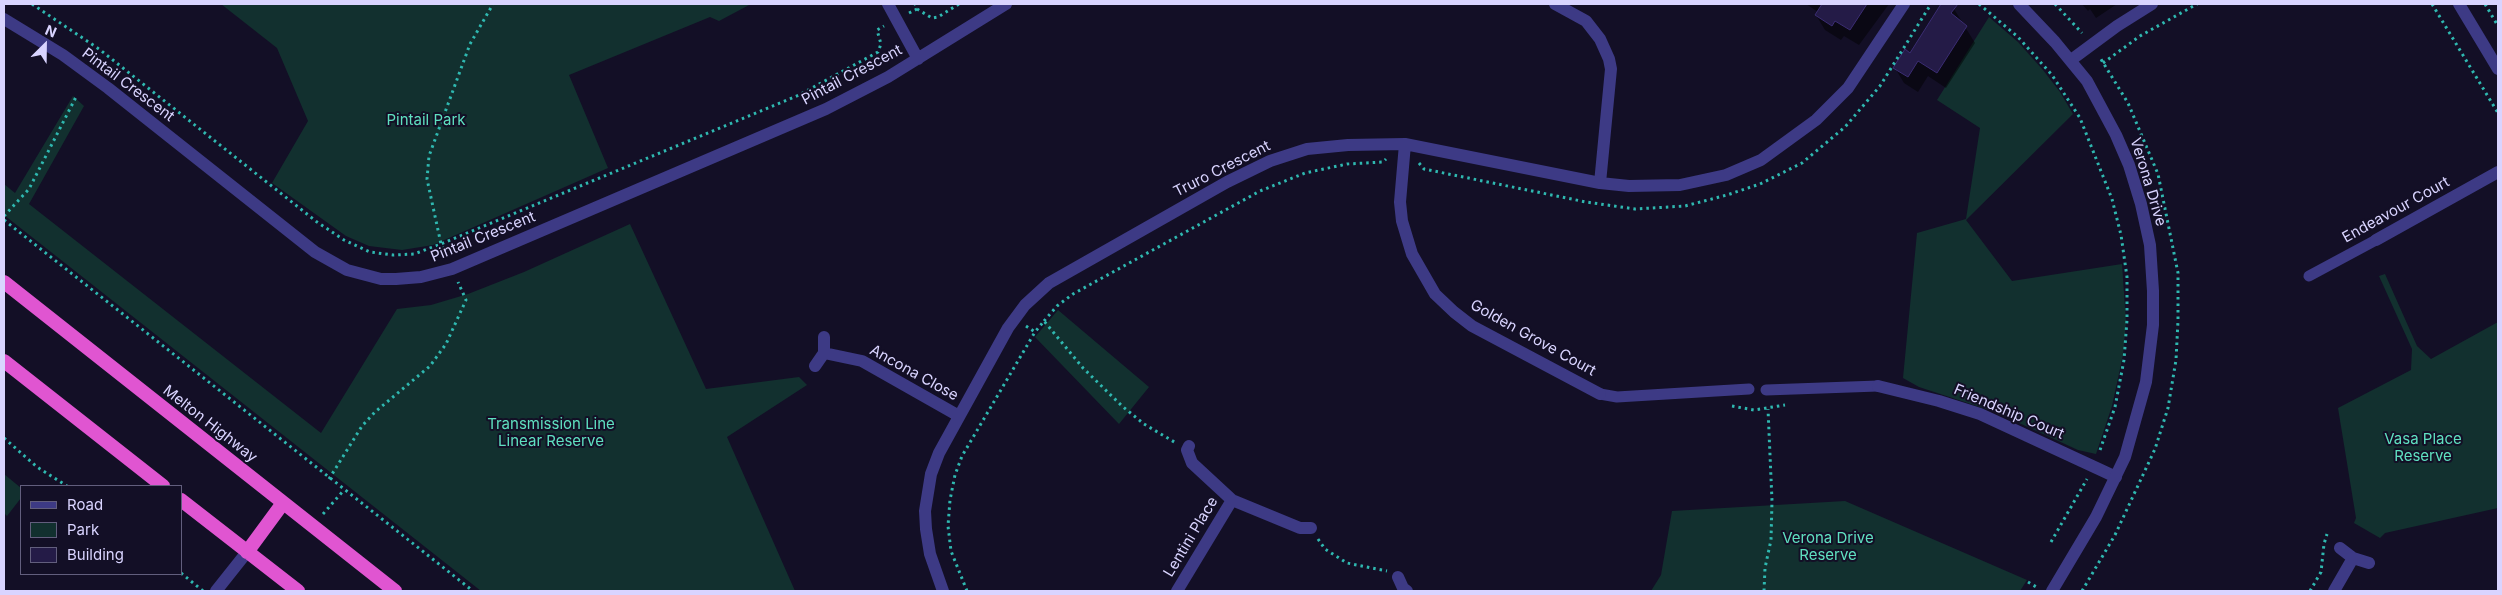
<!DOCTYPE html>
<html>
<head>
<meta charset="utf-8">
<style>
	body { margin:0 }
	#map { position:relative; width:2502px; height:595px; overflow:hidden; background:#130f26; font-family:Inter,sans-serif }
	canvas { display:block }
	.frame { position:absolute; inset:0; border:5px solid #d9d4ff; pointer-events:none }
	.legend { position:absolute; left:20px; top:485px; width:162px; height:90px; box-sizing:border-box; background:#130f26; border:1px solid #625e7d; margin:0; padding:6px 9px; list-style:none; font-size:15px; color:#d9d4ff }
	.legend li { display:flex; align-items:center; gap:10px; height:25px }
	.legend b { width:25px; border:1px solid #625e7d }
	.north { position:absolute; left:20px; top:20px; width:50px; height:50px; -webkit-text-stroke:4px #130f26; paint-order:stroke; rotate:23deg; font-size:14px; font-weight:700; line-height:20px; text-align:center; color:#d9d4ff }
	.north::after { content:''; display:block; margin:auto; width:18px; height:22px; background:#d9d4ff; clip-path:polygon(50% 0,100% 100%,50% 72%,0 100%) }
</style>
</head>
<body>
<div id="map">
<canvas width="2502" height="595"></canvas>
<div class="frame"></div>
<ul class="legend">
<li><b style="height:6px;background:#3d3a85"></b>Road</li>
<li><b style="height:14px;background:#12302f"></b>Park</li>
<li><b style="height:14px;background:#241b47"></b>Building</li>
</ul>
<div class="north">N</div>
</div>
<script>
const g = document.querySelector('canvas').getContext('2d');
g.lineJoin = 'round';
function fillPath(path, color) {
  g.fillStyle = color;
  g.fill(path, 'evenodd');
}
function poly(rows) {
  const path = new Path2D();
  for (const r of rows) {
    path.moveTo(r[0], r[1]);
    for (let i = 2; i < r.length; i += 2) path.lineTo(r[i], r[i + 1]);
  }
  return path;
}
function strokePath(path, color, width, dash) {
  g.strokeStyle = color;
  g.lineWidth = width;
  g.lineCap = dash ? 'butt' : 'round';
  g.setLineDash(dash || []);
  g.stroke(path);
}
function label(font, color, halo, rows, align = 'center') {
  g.font = font + ' Inter,sans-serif';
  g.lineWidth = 4;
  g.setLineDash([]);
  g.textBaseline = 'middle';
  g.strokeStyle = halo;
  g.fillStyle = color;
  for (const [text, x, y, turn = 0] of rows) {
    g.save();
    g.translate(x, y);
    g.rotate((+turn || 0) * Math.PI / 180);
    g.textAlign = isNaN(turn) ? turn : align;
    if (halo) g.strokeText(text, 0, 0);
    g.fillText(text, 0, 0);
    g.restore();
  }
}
fillPath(poly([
	[221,4,751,4,719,21,710,17,569,75,608,168,433,245,402,250,369,246,346,236,272,183,308,121,277,48],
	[1989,17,2018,42,2043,70,2060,92,2073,114,1966,220,2012,281,2122,264,2126,322,2123,355,2112,406,2096,454,2078,450,1995,412,1919,387,1903,378,1917,233,1966,219,1980,128,1937,100],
	[73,96,84,106,29,204,321,433,397,309,431,305,468,294,524,272,630,224,706,389,799,377,807,385,727,437,795,591,481,591,4,215,4,184,15,193],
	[2385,274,2417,346,2431,359,2498,322,2498,508,2385,533,2380,538,2354,523,2356,518,2338,408,2411,370,2412,349,2379,276],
	[1058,310,1149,387,1119,424,1035,337],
	[4,474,21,488,21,498,7,516,4,513],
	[1845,501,2027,580,2020,591,1651,591,1661,575,1672,511]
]), '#12302f');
fillPath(poly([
	[1806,4,1889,4,1859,45,1844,36,1841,40,1825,30,1816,15,1818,12],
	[1942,4,1954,9,1975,43,1946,88,1928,76,1918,92,1904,83,1895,68,1910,54],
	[2082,4,2117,4,2096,18,2090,9,2088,11]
]), '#0007');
const building = poly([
	[1822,4,1867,4,1850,30,1835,21,1832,26,1815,15,1822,4],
	[1941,4,1958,4,1951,13,1967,26,1937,73,1918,61,1908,77,1893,68,1905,49,1910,53,1941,4]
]);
fillPath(building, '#241b47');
strokePath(building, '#3b2d73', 1);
strokePath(poly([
	[32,4,99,49,317,222,344,240,370,252,393,255,414,254,441,244,799,95,878,52,881,44,877,30,884,26],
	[1979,4,2018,37,2052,75,2080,118,2112,199,2121,235,2127,277,2127,320,2124,360,2115,407,2099,453],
	[2055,4,2082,33],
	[2432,4,2498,113],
	[2485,4,2498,26],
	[917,9,932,18,938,17,959,4],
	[909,13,917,9,915,4],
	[2103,63,2140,36,2197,4],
	[1419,163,1424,169,1586,202,1635,209,1685,206,1727,195,1760,184,1802,163,1845,127,1880,86,1931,4],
	[4,216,29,189,77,95],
	[4,220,473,591],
	[446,255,441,244,427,179,429,156,470,44,493,4],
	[1044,321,1057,306,1073,294,1260,191,1305,173,1347,164,1383,162,1386,159],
	[1026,326,1035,332,1044,321,1083,368,1122,406,1144,424,1176,443],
	[1732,406,1754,410,1785,405],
	[4,438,37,467,67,486],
	[329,479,362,426,375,412,430,366,446,344,466,300,458,282],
	[323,514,344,490],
	[1318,539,1325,549,1347,563,1387,571],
	[2051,542,2087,479],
	[181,573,203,591],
	[2028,582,2038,588],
	[967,591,951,551,948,526,950,500,955,475,962,456,1035,332],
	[1764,591,1765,568,1771,540,1772,501,1768,409],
	[2082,591,2115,535,2155,449,2168,408,2176,360,2178,321,2178,273,2158,174,2128,103,2099,56],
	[2310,591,2321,572,2324,544,2327,534]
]), '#2fb8b0', 3, [2.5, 4]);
strokePath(poly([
	[2309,276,2376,240],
	[1766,390,1878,386],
	[1600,394,1617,397,1749,389]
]), '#3d3a85', 11);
strokePath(poly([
	[888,4,918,59],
	[1555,4,1586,21,1600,39,1609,59,1611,69,1600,183],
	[2459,4,2498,69],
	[4,19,63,55,108,88,315,252,347,270,381,279,396,279,421,277,452,269,826,109,888,77,1006,4],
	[2071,60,2117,26,2152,4],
	[1405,144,1400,202,1402,221,1412,254,1435,294,1454,312,1472,326,1600,394],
	[2376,240,2498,172],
	[824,353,862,361,959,416],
	[815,366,824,353,824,337],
	[1878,386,1939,401,1980,414,2116,477],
	[1189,446,1187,450,1192,463,1232,500,1300,528,1311,528],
	[2340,548,2353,558,2369,563],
	[1398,577,1403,588,1407,591],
	[216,591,247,552],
	[943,591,930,554,926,529,925,511,931,474,939,453,1008,328,1025,305,1049,283,1227,182,1270,161,1307,149,1348,145,1405,144,1600,183,1629,186,1680,185,1726,175,1761,160,1816,120,1848,88,1904,4],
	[1177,591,1232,500],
	[2334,591,2353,558]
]), '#3d3a85', 12);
strokePath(poly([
	[2019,4,2055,42,2087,81,2116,135,2129,165,2141,204,2150,245,2153,291,2153,325,2146,382,2125,457,2096,517,2052,591]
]), '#3d3a85', 12);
strokePath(poly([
	[4,282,395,591],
	[4,361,163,486],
	[181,500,298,591],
	[247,552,283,503]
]), '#e055d1', 14);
label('15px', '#d9d4ff', '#130f26', [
	["Pintail Crescent",852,75,-28],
	["Pintail Crescent",128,85,37],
	["Truro Crescent",1222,169,-27],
	["Verona Drive",2148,182,73],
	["Endeavour Court",2396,210,-29],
	["Pintail Crescent",483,237,-22],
	["Golden Grove Court",1533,338,29],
	["Ancona Close",914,373,29],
	["Friendship Court",2009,412,23],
	["Melton Highway",210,424,38],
	["Lentini Place",1191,537,-59]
]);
label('15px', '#5fe0c0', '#130f26', [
	["Pintail Park",426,120],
	["Transmission Line",551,424],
	["Linear Reserve",551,441],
	["Vasa Place",2423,439],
	["Reserve",2423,456],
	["Verona Drive",1828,538],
	["Reserve",1828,555]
]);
</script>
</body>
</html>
